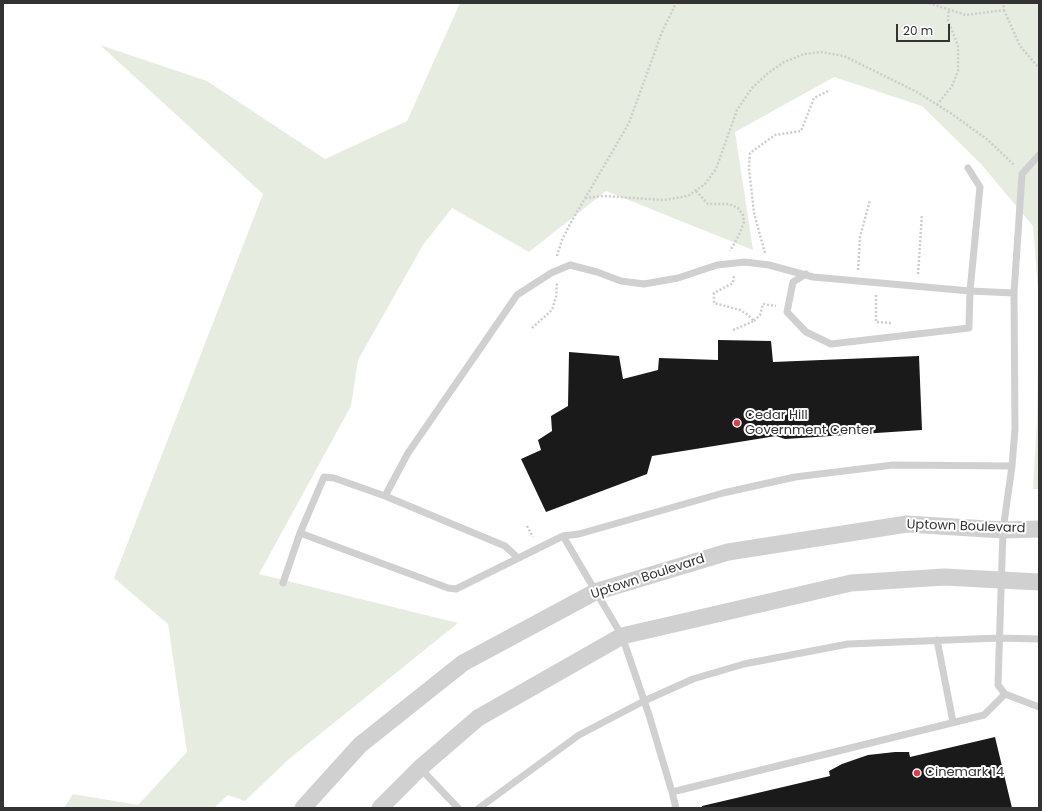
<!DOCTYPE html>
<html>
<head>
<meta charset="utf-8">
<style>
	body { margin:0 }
	#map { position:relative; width:1042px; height:811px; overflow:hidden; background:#fff; font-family:Poppins,sans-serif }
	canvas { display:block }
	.frame { position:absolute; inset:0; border:4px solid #333; pointer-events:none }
	.scale { position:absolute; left:896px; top:24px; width:54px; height:18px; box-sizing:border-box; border:2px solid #333; border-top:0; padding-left:5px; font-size:12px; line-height:14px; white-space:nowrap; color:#333; -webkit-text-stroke:3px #fff; paint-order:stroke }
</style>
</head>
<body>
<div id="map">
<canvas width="1042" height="811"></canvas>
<div class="frame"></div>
<div class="scale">20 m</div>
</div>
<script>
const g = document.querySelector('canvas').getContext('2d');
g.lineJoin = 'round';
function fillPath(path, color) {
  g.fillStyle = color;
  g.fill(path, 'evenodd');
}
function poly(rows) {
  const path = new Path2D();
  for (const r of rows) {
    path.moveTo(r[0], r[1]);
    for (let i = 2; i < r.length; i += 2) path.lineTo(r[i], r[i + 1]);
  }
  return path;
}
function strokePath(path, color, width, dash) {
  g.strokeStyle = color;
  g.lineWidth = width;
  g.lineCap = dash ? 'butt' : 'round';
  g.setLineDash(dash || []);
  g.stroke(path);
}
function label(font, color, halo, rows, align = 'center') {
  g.font = font + ' Poppins,sans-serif';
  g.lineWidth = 4;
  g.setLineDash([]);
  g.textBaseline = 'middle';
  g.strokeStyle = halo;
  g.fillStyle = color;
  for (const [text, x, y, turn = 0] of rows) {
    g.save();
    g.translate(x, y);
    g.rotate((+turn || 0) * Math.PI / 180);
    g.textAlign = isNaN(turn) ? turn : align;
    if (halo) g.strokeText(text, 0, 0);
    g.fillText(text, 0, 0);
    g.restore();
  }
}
fillPath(poly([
	[460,3,1039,3,1039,489,1033,489,1037,420,1039,302,1033,226,981,164,922,106,834,77,735,132,753,250,606,191,529,252,452,208,423,245,358,360,351,406,259,574,458,623,289,759,245,801,228,795,214,808,64,808,73,794,138,805,187,752,168,624,114,578,263,194,100,45,207,81,325,159,407,121]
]), '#e6ecdf');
fillPath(poly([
	[718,340,771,341,773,362,919,356,922,430,785,439,776,436,652,456,647,474,546,512,521,459,541,450,538,440,552,431,551,416,568,406,569,352,619,356,623,379,658,370,659,358,718,360],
	[995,737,1012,808,702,808,702,806,830,776,829,771,842,764,868,755,895,752,909,752,910,757]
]), '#1a1a1a');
strokePath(poly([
	[929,3,966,15,1004,10,1003,3],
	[1004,10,1020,46,1039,68],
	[937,105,952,86,958,71,958,46,948,20,949,9],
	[696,191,708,204,729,204,738,208,743,215,744,222,740,233,730,251],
	[585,198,604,196,664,200,688,196,705,184,716,169,737,110,752,88,768,73,784,62,804,54,821,52,844,56,917,92,952,114,988,140,1014,165],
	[765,253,754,213,749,168,750,153,775,135,801,131,814,98,830,90],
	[557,256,562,240,570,224,629,123,662,32,676,3],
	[858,270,860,237,870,200],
	[918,274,922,214],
	[876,295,876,322,891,323],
	[754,321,760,315,763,304,776,306],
	[532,328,552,310,556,297,557,283],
	[733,330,754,321,748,315,740,310,714,303,714,293,733,283,734,276],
	[527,526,533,537]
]), '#cdcdcd', 2.5, [2, 2]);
strokePath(poly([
	[968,168,980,187,970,291,813,277,769,265,745,262,717,265,678,278,644,284,621,281,597,272,570,265,551,273,517,295,408,453,385,496,334,478,324,477,300,533,448,588,456,589,563,536,622,636,649,715,672,792,984,715,1005,694],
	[806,274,793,282,787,312,806,332,831,344,969,328,970,291,1014,293],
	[1012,466,1015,429,1014,293,1022,174,1039,155],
	[385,496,505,546,518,558],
	[563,536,579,534,723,493,795,477,893,465,1012,466,1003,530,998,685,1005,694,1039,707],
	[283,583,300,533],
	[937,640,953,722],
	[420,768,458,808],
	[672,792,676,808],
	[479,808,579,735,644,701,693,679,744,664,848,644,999,638,1039,639]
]), '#d0d0d0', 7);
strokePath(poly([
	[303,808,360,745,463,663,595,592,728,552,907,524,1003,530,1039,529],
	[380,808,420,768,478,718,622,636,851,583,944,577,1039,582]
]), '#d0d0d0', 17);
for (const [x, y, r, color] of [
	[737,423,4,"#e63946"],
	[917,773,4,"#e63946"]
]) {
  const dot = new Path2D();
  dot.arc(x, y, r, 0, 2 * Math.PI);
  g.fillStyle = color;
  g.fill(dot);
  strokePath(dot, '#fff', 1.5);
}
label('13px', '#333', '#fff', [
	["Cedar Hill",745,416],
	["Government Center",745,431],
	["Cinemark 14",925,773]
], 'left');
label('13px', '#333', '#fff', [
	["Uptown Boulevard",966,527,2],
	["Uptown Boulevard",648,577,-18]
]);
</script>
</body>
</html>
